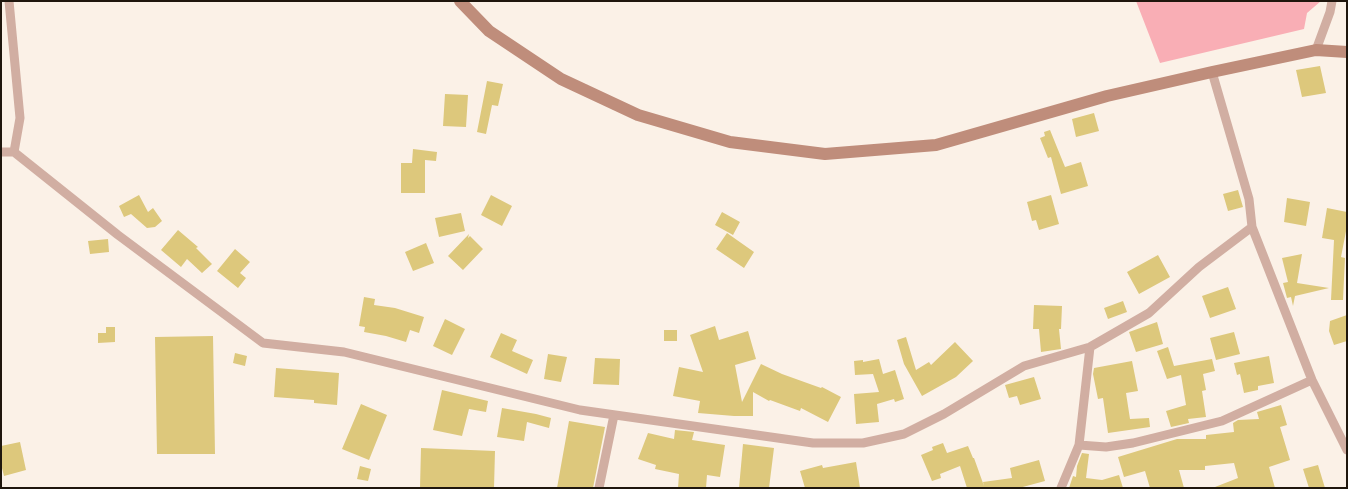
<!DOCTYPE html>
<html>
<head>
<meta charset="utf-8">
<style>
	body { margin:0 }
	#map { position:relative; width:1348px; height:489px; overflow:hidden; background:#fbf1e7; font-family:"PT Sans Narrow",sans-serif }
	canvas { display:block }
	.frame { position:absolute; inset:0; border:2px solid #1f160d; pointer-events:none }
</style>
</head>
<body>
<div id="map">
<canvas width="1348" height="489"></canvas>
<div class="frame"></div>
</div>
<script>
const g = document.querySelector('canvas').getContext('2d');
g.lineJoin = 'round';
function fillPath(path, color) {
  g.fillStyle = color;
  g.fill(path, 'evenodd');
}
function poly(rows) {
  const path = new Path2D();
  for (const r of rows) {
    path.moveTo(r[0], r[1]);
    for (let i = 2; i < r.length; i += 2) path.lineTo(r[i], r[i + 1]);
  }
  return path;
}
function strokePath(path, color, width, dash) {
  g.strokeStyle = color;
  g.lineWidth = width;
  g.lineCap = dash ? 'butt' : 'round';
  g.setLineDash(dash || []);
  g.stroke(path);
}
fillPath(poly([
	[1136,1,1321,1,1307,13,1304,29,1160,63]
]), '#f9aeb5');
fillPath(poly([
	[1320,66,1326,93,1302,97,1296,70],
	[487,81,503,84,498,106,492,105,486,134,477,132],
	[445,94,468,95,466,127,443,126],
	[1094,113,1099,131,1076,137,1072,119],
	[1050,130,1065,167,1081,162,1088,186,1061,194,1051,157,1048,158,1040,138,1045,136,1044,132],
	[413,149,437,152,436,161,425,160,425,193,401,193,401,163,412,163],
	[1238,190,1243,207,1228,211,1223,194],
	[139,195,148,212,153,208,162,221,155,227,147,228,131,214,124,217,119,206],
	[491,195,512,206,502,226,481,215],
	[1051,195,1059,224,1039,230,1036,220,1032,221,1027,202],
	[1287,198,1310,202,1306,226,1284,222],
	[1327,208,1347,212,1347,226,1341,257,1345,258,1343,300,1331,300,1334,240,1322,238],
	[722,212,740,222,733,235,715,225],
	[461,213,465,231,439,237,435,218],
	[178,230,198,247,196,248,212,264,202,273,187,259,181,267,161,250],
	[727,233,754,252,744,268,716,249],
	[469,234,468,238,470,236,483,249,463,270,448,256],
	[108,239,109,252,90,254,88,241],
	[426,243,434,263,413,271,405,252],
	[235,249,250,262,240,273,246,278,238,288,217,271],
	[1302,254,1297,283,1329,288,1295,296,1293,306,1291,297,1287,298,1283,283,1288,282,1282,258],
	[1158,255,1170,277,1139,294,1127,272],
	[1228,287,1236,309,1210,318,1202,296],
	[364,297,375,299,374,305,395,308,424,317,419,333,410,330,406,342,386,336,364,332,365,327,359,326],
	[1123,301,1127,312,1108,319,1104,308],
	[1034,305,1062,306,1061,329,1059,329,1061,349,1041,352,1039,329,1033,329],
	[1347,315,1347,341,1334,345,1329,331,1330,321],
	[445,319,465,329,452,355,433,346],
	[1157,322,1163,344,1136,352,1129,332],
	[715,326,719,340,748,331,756,359,735,365,742,402,761,364,782,374,821,388,822,387,841,397,828,422,801,408,800,411,770,400,769,401,753,392,753,416,734,416,698,413,700,401,673,396,679,367,703,372,690,335],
	[106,327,115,327,115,342,98,343,98,333,106,333],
	[664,330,677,330,677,341,664,341],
	[1234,332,1240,354,1216,360,1210,338],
	[501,333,517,340,512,351,533,360,527,374,490,357],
	[213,336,215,454,157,454,155,337],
	[906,337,916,370,929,362,931,365,955,342,973,361,956,377,922,396,904,364,897,340],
	[1168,347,1174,366,1212,359,1215,371,1203,374,1206,390,1202,391,1206,417,1188,419,1189,423,1171,427,1166,411,1186,405,1181,375,1167,379,1157,351],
	[235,353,247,356,245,366,233,363],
	[548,354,567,357,561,382,544,379],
	[1269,356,1274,383,1258,386,1258,390,1244,393,1240,374,1237,375,1234,363],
	[595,358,620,359,619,385,593,384],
	[879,359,883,374,895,370,904,399,895,402,894,399,877,404,879,422,856,424,854,394,879,392,873,374,855,375,854,361,863,360,863,362],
	[1132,361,1138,391,1126,393,1130,419,1149,418,1150,427,1108,433,1103,398,1098,399,1093,374,1094,368],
	[276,368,339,373,337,405,314,403,314,400,274,397],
	[1034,377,1041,399,1020,405,1017,396,1009,398,1005,385],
	[442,390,488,401,486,412,469,409,462,436,433,430],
	[361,404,387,415,369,460,342,449],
	[1281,405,1287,425,1280,427,1290,460,1269,467,1275,488,1215,488,1215,487,1238,478,1234,463,1205,466,1205,470,1179,470,1184,488,1150,488,1145,471,1124,477,1118,457,1177,439,1206,439,1206,435,1234,432,1233,423,1238,420,1259,419,1257,412],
	[502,408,536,414,551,418,549,428,527,422,524,441,497,437],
	[569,421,605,427,593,488,557,488],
	[675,430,694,432,692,440,725,445,720,477,707,475,706,488,678,488,679,474,655,469,656,465,638,459,648,433,674,439],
	[20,442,26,470,4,476,1,464,1,446],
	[943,443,947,453,968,446,973,458,974,458,984,486,983,482,1012,478,1010,468,1039,460,1045,481,1019,488,967,488,960,466,940,474,941,478,932,481,921,455,933,450,932,447],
	[743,444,774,448,769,488,739,488],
	[421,448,495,451,494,488,420,488],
	[1082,453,1089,454,1086,478,1102,480,1119,475,1123,488,1069,488,1073,476,1076,477,1077,466],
	[856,462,860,488,805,488,800,471,822,465,823,468],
	[1318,465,1325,488,1309,488,1303,469],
	[360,466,371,469,368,481,357,479]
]), '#ddc87c');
strokePath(poly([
	[9,1,20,118,14,152],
	[1316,50,1330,12,1332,1],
	[1,152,14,152,118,235,263,343,344,352,580,410,813,443,863,443,904,434,944,414,1024,366,1090,347,1149,313,1199,267,1252,227,1249,199,1212,72],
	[1252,227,1312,380,1347,450],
	[1079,445,1106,447,1133,443,1222,421,1312,380],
	[599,488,614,415],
	[1061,488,1079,445,1090,347]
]), '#d1aea2', 9);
strokePath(poly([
	[460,1,489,31,561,79,638,115,730,142,825,154,936,145,1107,96,1212,72,1316,50,1347,52]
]), '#bf8d7b', 12);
</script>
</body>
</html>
